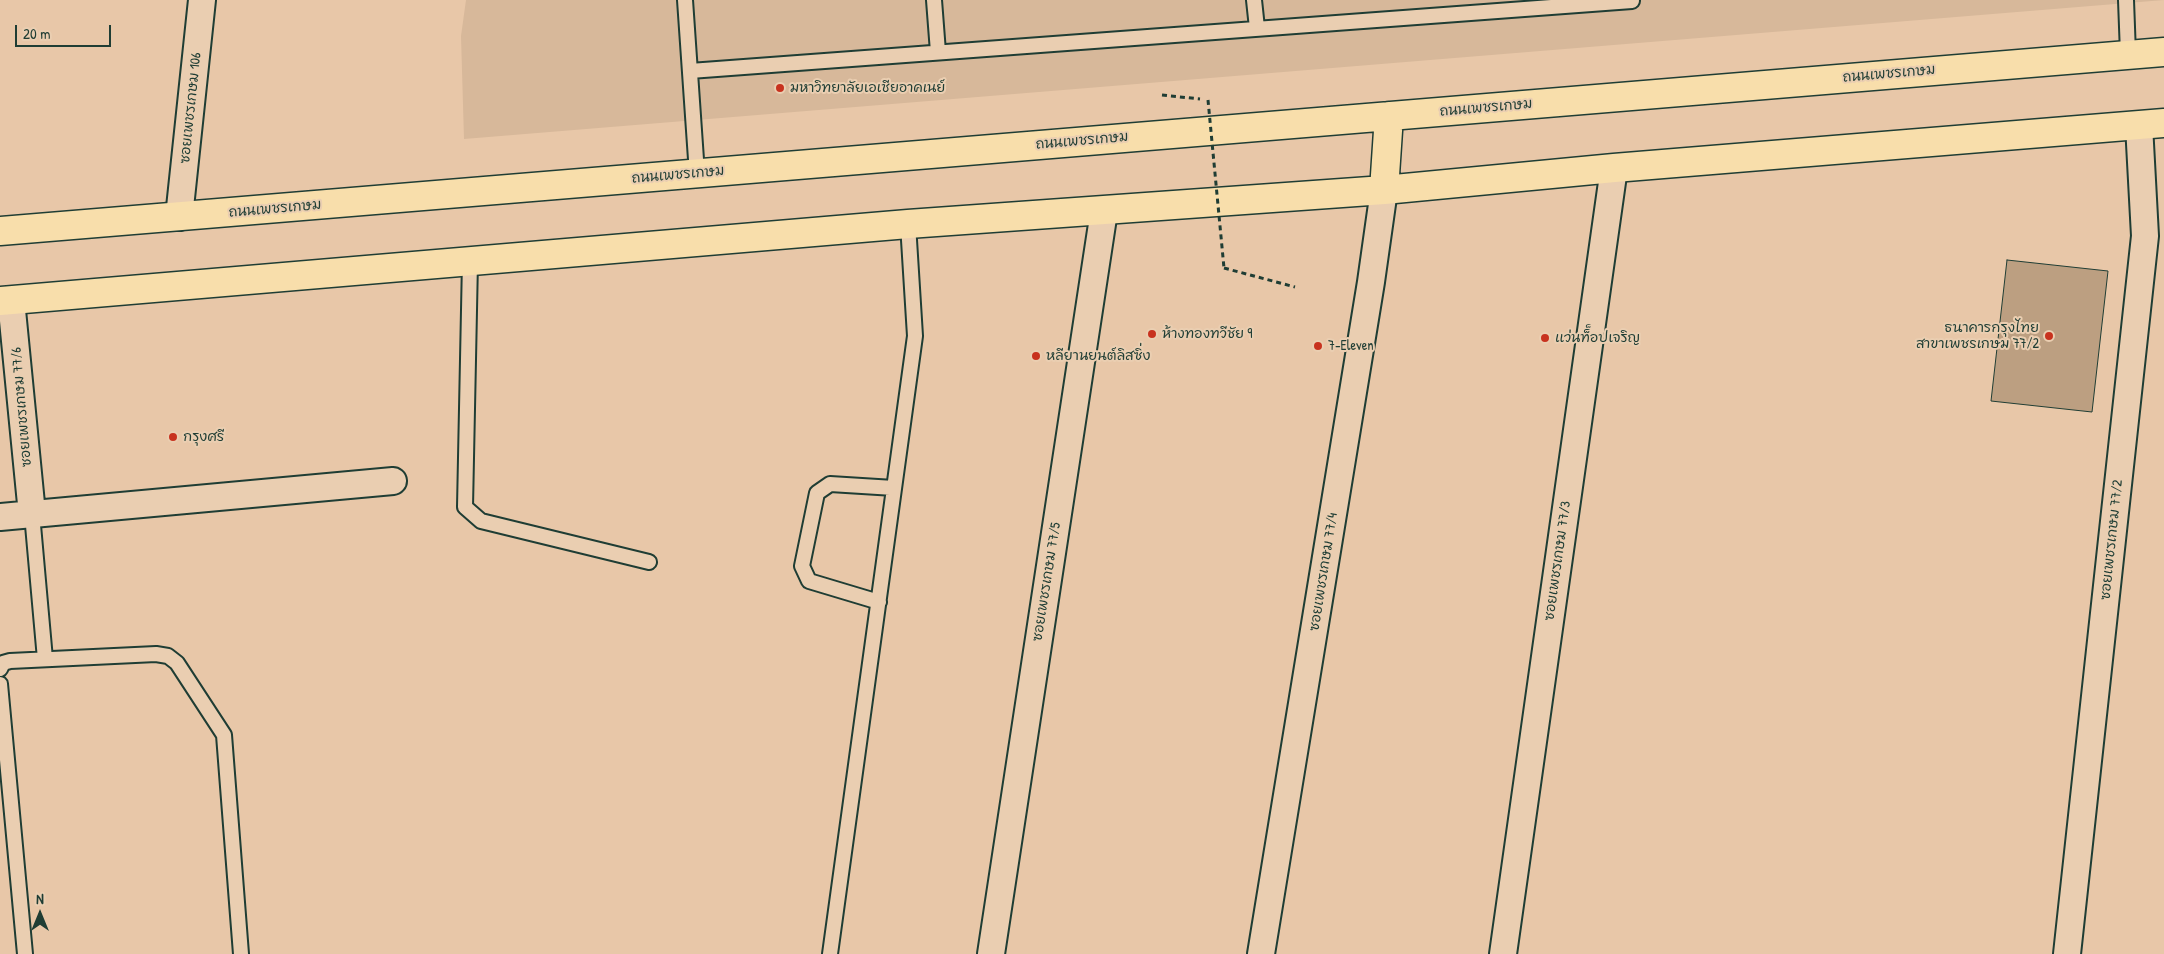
<!DOCTYPE html>
<html>
<head>
<meta charset="utf-8">
<style>
	body { margin:0 }
	#map { position:relative; width:2164px; height:954px; overflow:hidden; background:#e8c7a8; font-family:"Patrick Hand",sans-serif }
	canvas { display:block }
	.north { position:absolute; left:15px; top:889px; width:50px; height:50px; -webkit-text-stroke:4px #eaceb1; paint-order:stroke; rotate:0deg; font-size:14px; font-weight:700; line-height:20px; text-align:center; color:#1f3d34 }
	.north::after { content:''; display:block; margin:auto; width:18px; height:22px; background:#1f3d34; clip-path:polygon(50% 0,100% 100%,50% 72%,0 100%) }
	.scale { position:absolute; left:15px; top:25px; width:96px; height:22px; box-sizing:border-box; border:2px solid #1f3d34; border-top:0; padding-left:6px; font-size:15px; line-height:18px; white-space:nowrap; color:#1f3d34; -webkit-text-stroke:4px #eaceb1; paint-order:stroke }
</style>
</head>
<body>
<div id="map">
<canvas width="2164" height="954"></canvas>
<div class="north">N</div>
<div class="scale">20 m</div>
</div>
<script>
const g = document.querySelector('canvas').getContext('2d');
g.lineJoin = 'round';
function fillPath(path, color) {
  g.fillStyle = color;
  g.fill(path, 'evenodd');
}
function poly(rows) {
  const path = new Path2D();
  for (const r of rows) {
    path.moveTo(r[0], r[1]);
    for (let i = 2; i < r.length; i += 2) path.lineTo(r[i], r[i + 1]);
  }
  return path;
}
function strokePath(path, color, width, dash) {
  g.strokeStyle = color;
  g.lineWidth = width;
  g.lineCap = dash ? 'butt' : 'round';
  g.setLineDash(dash || []);
  g.stroke(path);
}
function label(font, color, halo, rows, align = 'center') {
  g.font = font + ' "Patrick Hand","Playpen Sans Thai",sans-serif';
  g.lineWidth = 4;
  g.setLineDash([]);
  g.textBaseline = 'middle';
  g.strokeStyle = halo;
  g.fillStyle = color;
  for (const [text, x, y, turn = 0] of rows) {
    g.save();
    g.translate(x, y);
    g.rotate((+turn || 0) * Math.PI / 180);
    g.textAlign = isNaN(turn) ? turn : align;
    if (halo) g.strokeText(text, 0, 0);
    g.fillText(text, 0, 0);
    g.restore();
  }
}
fillPath(poly([
	[466,0,2164,0,464,139,461,36]
]), '#d7b89a');
const building = poly([
	[2007,260,2108,271,2092,412,1991,401,2007,260]
]);
fillPath(building, '#bc9f81');
strokePath(building, '#1f3d34', 1);
const service = poly([
	[685,0,697,174],
	[934,0,938,52],
	[1254,0,1257,28],
	[2126,0,2128,54],
	[690,71,1632,1],
	[470,261,465,507,481,521,649,562],
	[32,514,45,659],
	[879,602,809,581,802,566,817,493,830,484,894,488],
	[0,669,3,663,10,661,156,654,168,656,177,663,224,735,241,954],
	[0,684,25,954],
	[830,954,915,336,908,224]
]);
const minor = poly([
	[179,217,202,0],
	[11,300,32,514],
	[0,517,393,481],
	[991,954,1104,211],
	[1261,954,1371,282,1384,190],
	[1503,954,1614,168],
	[2067,954,2145,236,2139,125]
]);
const primary = poly([
	[1384,190,1389,116],
	[0,231,2164,52],
	[0,301,908,224,1384,190,1614,168,2164,123]
]);
strokePath(service, '#1f3d34', 18);
strokePath(minor, '#1f3d34', 30);
strokePath(primary, '#1f3d34', 31);
strokePath(poly([
	[1162,95,1200,99],
	[1224,268,1295,287]
]), '#1f3d34', 3, [5, 4]);
strokePath(service, '#eaceb1', 14);
strokePath(minor, '#eaceb1', 26);
strokePath(primary, '#f8deab', 28);
strokePath(poly([
	[1208,100,1224,268]
]), '#1f3d34', 3, [5, 4]);
for (const [x, y, r, color] of [
	[780,88,5,"#c8321e"],
	[1152,334,5,"#c8321e"],
	[2049,336,5,"#c8321e"],
	[1545,338,5,"#c8321e"],
	[1318,346,5,"#c8321e"],
	[1036,356,5,"#c8321e"],
	[173,437,5,"#c8321e"]
]) {
  const dot = new Path2D();
  dot.arc(x, y, r, 0, 2 * Math.PI);
  g.fillStyle = color;
  g.fill(dot);
  strokePath(dot, '#eaceb1', 2);
}
label('14px', '#1f3d34', '#eaceb1', [
	["ถนนเพชรเกษม",1889,74,-5],
	["ซอยเพชรเกษม 106",191,108,-84],
	["ถนนเพชรเกษม",1486,108,-5],
	["ถนนเพชรเกษม",1082,141,-5],
	["ถนนเพชรเกษม",678,175,-5],
	["ถนนเพชรเกษม",275,209,-5],
	["ซอยเพชรเกษม 77/6",22,407,-95],
	["ซอยเพชรเกษม 77/2",2112,540,-84],
	["ซอยเพชรเกษม 77/3",1558,561,-82],
	["ซอยเพชรเกษม 77/4",1324,572,-81],
	["ซอยเพชรเกษม 77/5",1047,582,-81]
]);
label('14px', '#1f3d34', '#eaceb1', [
	["มหาวิทยาลัยเอเชียอาคเนย์",790,88],
	["ธนาคารกรุงไทย",2039,328,"right"],
	["สาขาเพชรเกษม 77/2",2039,344,"right"],
	["ห้างทองทวีชัย 9",1162,334],
	["แว่นท็็อปเจริญ",1555,338],
	["7-Eleven",1328,346],
	["หลียานยนต์ลิสซิ่ง",1046,356],
	["กรุงศรี",183,437]
], 'left');
</script>
</body>
</html>
